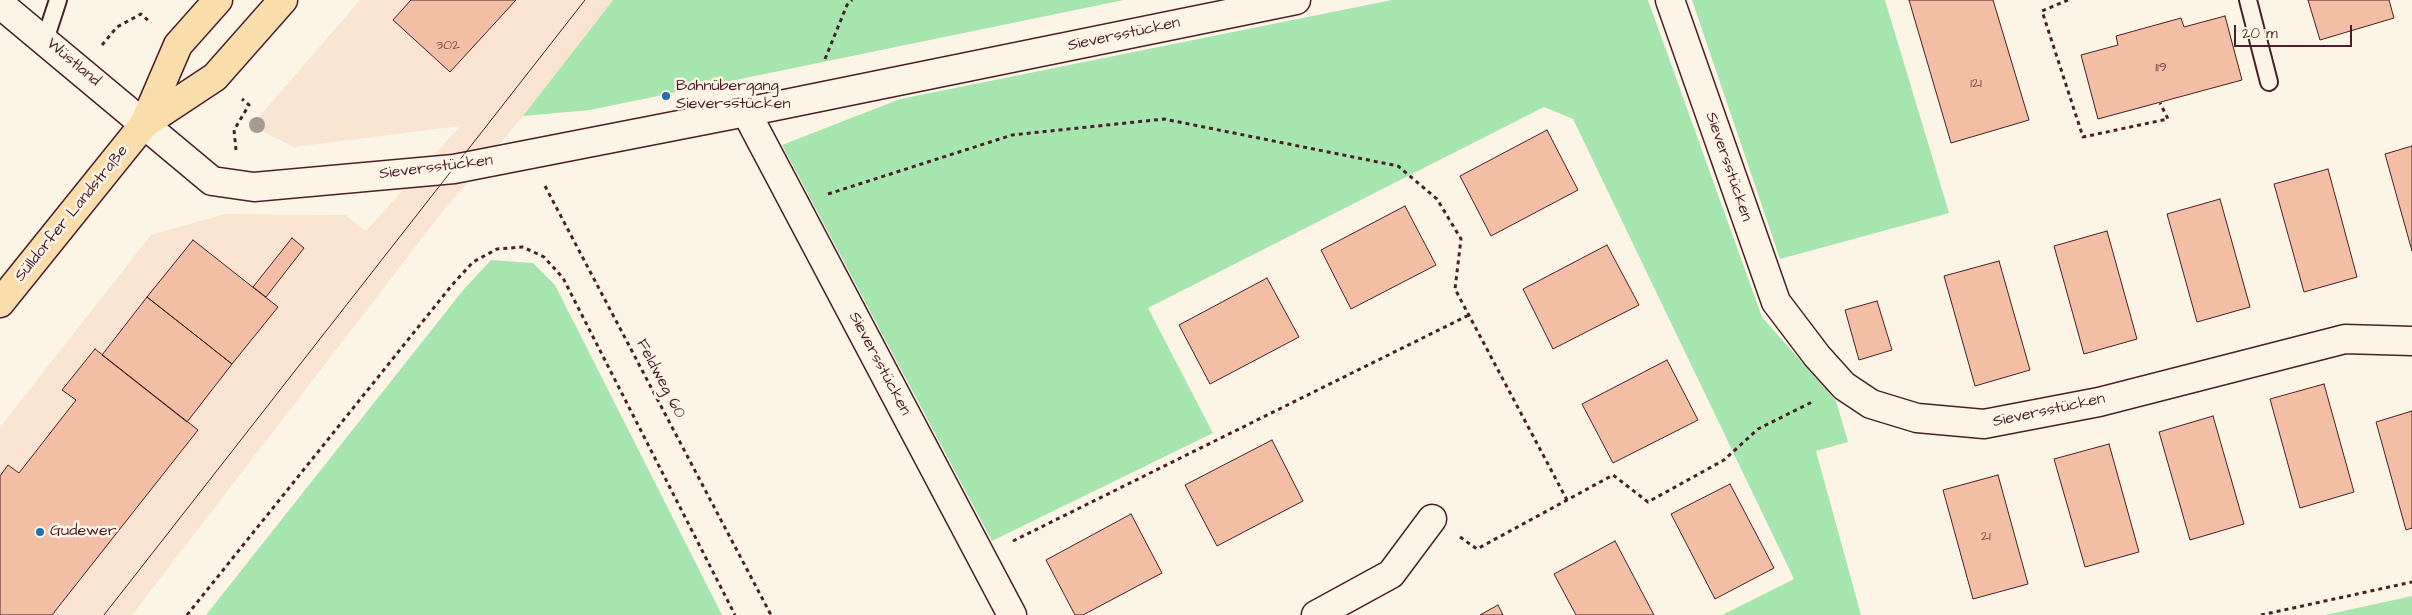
<!DOCTYPE html>
<html>
<head>
<meta charset="utf-8">
<style>
	body { margin:0 }
	#map { position:relative; width:2412px; height:615px; overflow:hidden; background:#fcf5e5; font-family:"Architects Daughter",sans-serif }
	canvas { display:block }
	.scale { position:absolute; left:2234px; top:25px; width:118px; height:22px; box-sizing:border-box; border:2px solid #4a1f2b; border-top:0; padding-left:6px; font-size:15px; line-height:18px; white-space:nowrap; color:#4a1f2b; -webkit-text-stroke:4px #fcf5e5; paint-order:stroke }
</style>
</head>
<body>
<div id="map">
<canvas width="2412" height="615"></canvas>
<div class="scale">20 m</div>
</div>
<script>
const g = document.querySelector('canvas').getContext('2d');
g.lineJoin = 'round';
function fillPath(path, color) {
  g.fillStyle = color;
  g.fill(path, 'evenodd');
}
function poly(rows) {
  const path = new Path2D();
  for (const r of rows) {
    path.moveTo(r[0], r[1]);
    for (let i = 2; i < r.length; i += 2) path.lineTo(r[i], r[i + 1]);
  }
  return path;
}
function strokePath(path, color, width, dash) {
  g.strokeStyle = color;
  g.lineWidth = width;
  g.lineCap = dash ? 'butt' : 'round';
  g.setLineDash(dash || []);
  g.stroke(path);
}
function label(font, color, halo, rows, align = 'center') {
  g.font = font + ' "Architects Daughter",sans-serif';
  g.lineWidth = 5;
  g.setLineDash([]);
  g.textBaseline = 'middle';
  g.strokeStyle = halo;
  g.fillStyle = color;
  for (const [text, x, y, turn = 0] of rows) {
    g.save();
    g.translate(x, y);
    g.rotate((+turn || 0) * Math.PI / 180);
    g.textAlign = isNaN(turn) ? turn : align;
    if (halo) g.strokeText(text, 0, 0);
    g.fillText(text, 0, 0);
    g.restore();
  }
}
fillPath(poly([
	[360,0,613,0,523,116,443,211,132,615,0,615,0,427,151,235,225,214,345,215,366,231,460,126,294,147,251,126]
]), '#f9e4d2');
fillPath(poly([
	[613,0,1124,0,590,110,523,116],
	[1392,0,1648,0,1762,317,1836,401,1848,442,1816,451,1861,615,1722,615,1794,579,1573,119,1544,107,1148,308,1213,433,992,541,782,145,900,99],
	[1692,0,1885,0,1949,213,1780,259],
	[491,260,533,263,555,285,722,615,206,615,464,289],
	[2412,596,2412,615,2325,615]
]), '#a6e6ae');
const building = poly([
	[411,0,516,0,450,72,393,20,411,0],
	[1909,0,1993,0,2029,120,1951,143,1909,0],
	[2308,0,2389,0,2394,18,2320,40,2308,0],
	[2225,16,2242,80,2098,119,2081,55,2118,45,2116,36,2181,18,2184,27,2225,16],
	[1547,130,1578,190,1491,236,1460,176,1547,130],
	[2412,146,2412,251,2385,154,2412,146],
	[2328,169,2357,277,2304,292,2274,184,2328,169],
	[2220,199,2250,307,2197,322,2167,214,2220,199],
	[1405,206,1436,265,1351,309,1321,250,1405,206],
	[2107,231,2137,339,2084,354,2054,246,2107,231],
	[292,238,304,248,266,297,253,287,292,238],
	[193,240,278,307,232,364,147,297,193,240],
	[1607,245,1639,305,1553,349,1523,289,1607,245],
	[1999,261,2030,370,1975,386,1944,276,1999,261],
	[1267,278,1299,337,1210,384,1179,325,1267,278],
	[147,297,232,364,187,422,102,355,147,297],
	[1877,301,1892,350,1859,360,1845,310,1877,301],
	[95,349,198,430,52,615,0,615,0,476,8,465,19,473,76,400,62,390,95,349],
	[1667,360,1698,420,1613,463,1582,404,1667,360],
	[2324,384,2354,492,2300,508,2270,399,2324,384],
	[2412,411,2412,528,2406,530,2376,422,2412,411],
	[2213,416,2244,524,2190,540,2159,432,2213,416],
	[1272,440,1303,501,1217,546,1185,485,1272,440],
	[2109,444,2139,552,2085,567,2054,459,2109,444],
	[1998,475,2028,584,1973,599,1943,490,1998,475],
	[1730,484,1774,568,1715,599,1671,514,1730,484],
	[1131,514,1162,573,1083,615,1075,615,1046,560,1131,514],
	[1615,541,1654,615,1576,615,1554,574,1615,541],
	[1498,605,1503,615,1480,615,1498,605]
]);
fillPath(building, '#f2bea4');
strokePath(building, '#4a1f2b', 1);
const service = poly([
	[2248,0,2269,82],
	[45,40,58,0]
]);
const minor = poly([
	[1670,0,1776,302,1817,356,1844,386,1871,404,1917,418,1984,424,2099,402,2345,339,2412,341],
	[0,4,212,181,254,187,454,169,746,112,1296,0],
	[746,112,1012,615],
	[1316,615,1391,574,1432,519]
]);
const primary = poly([
	[144,124,215,77,283,0],
	[0,303,144,124,178,45,218,0]
]);
strokePath(service, '#4a1f2b', 20);
strokePath(minor, '#4a1f2b', 31);
strokePath(primary, '#4a1f2b', 31);
strokePath(poly([
	[2068,0,2042,11,2083,137,2168,119,2160,103],
	[102,45,117,27,141,14,151,23],
	[825,59,847,5,852,0],
	[236,150,234,130,249,105,242,99],
	[545,186,771,615],
	[828,194,1012,135,1164,119,1398,166,1437,199,1461,239,1455,289,1567,500],
	[1460,537,1477,549,1613,475,1648,502,1724,460,1758,429,1812,402],
	[1013,541,1469,315],
	[187,615,452,285,473,262,497,249,523,247,544,257,563,278,735,615],
	[2261,615,2412,582]
]), '#4a1f2b', 3, [4, 4]);
strokePath(service, '#fcf5e5', 16);
strokePath(minor, '#fcf5e5', 28);
strokePath(primary, '#f9deab', 28);
strokePath(poly([
	[104,615,585,0]
]), '#4a1f2b', 1);
g.fillStyle = '#a79b91';
for (const [x, y] of [
	[257,125]
]) {
  g.beginPath();
  g.arc(x, y, 8, 0, 2 * Math.PI);
  g.fill();
}
for (const [x, y, r, color] of [
	[666,96,5,"#1f6fb2"],
	[40,532,5,"#1f6fb2"]
]) {
  const dot = new Path2D();
  dot.arc(x, y, r, 0, 2 * Math.PI);
  g.fillStyle = color;
  g.fill(dot);
  strokePath(dot, '#fcf5e5', 2);
}
label('14px', '#744749', null, [
	["302",448,46],
	["119",2161,68],
	["121",1976,84],
	["21",1986,537]
]);
label('16px', '#4a1f2b', '#fcf5e5', [
	["Sieversstücken",1124,35,-12],
	["Wüstland",73,63,40],
	["Sieversstücken",1728,167,71],
	["Sieversstücken",436,168,-7],
	["Sülldorfer Landstraße",72,214,-51],
	["Sieversstücken",879,364,62],
	["Feldweg 60",660,379,62],
	["Sieversstücken",2049,411,-12]
]);
label('16px', '#4a1f2b', '#fcf5e5', [
	["Bahnübergang",676,87],
	["Sieversstücken",676,105],
	["Gudewer",50,532]
], 'left');
</script>
</body>
</html>
